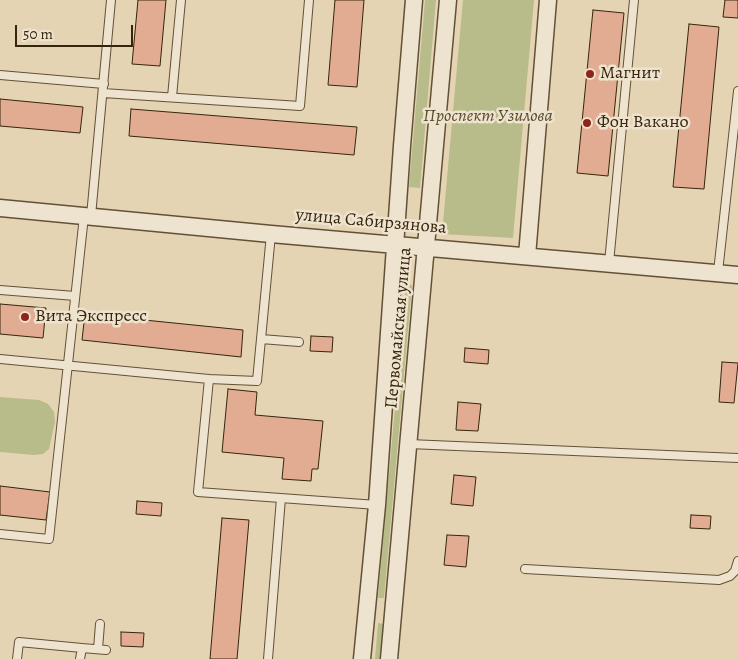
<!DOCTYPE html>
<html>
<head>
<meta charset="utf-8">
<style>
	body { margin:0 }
	#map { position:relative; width:738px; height:659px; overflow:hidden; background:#e5d4b3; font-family:Alegreya,serif }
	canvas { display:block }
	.scale { position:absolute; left:15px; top:25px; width:118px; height:22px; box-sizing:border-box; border:2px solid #36250d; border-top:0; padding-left:6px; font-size:15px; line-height:18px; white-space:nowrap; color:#36250d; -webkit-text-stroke:4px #eee3ce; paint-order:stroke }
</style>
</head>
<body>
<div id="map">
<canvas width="738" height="659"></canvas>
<div class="scale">50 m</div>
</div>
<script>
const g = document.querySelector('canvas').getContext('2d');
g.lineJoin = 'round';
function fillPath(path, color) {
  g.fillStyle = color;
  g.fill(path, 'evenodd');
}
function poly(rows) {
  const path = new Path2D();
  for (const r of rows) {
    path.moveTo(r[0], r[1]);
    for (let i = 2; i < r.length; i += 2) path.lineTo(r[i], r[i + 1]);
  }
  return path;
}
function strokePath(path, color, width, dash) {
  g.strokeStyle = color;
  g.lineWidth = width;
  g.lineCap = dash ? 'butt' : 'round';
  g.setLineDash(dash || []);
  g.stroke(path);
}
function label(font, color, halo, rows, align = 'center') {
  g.font = font + ' Alegreya,serif';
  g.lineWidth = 5;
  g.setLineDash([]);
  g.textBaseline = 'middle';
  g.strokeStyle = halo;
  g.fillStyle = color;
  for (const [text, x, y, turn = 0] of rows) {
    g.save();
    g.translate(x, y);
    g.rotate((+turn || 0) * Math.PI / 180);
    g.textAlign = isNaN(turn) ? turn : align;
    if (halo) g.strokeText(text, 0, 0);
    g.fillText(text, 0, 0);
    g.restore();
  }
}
fillPath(poly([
	[425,0,436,0,420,188,409,187],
	[463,0,534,0,513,238,442,234],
	[406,284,412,285,384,598,378,598],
	[0,397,39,400,48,404,54,412,55,422,49,449,43,454,34,455,0,452],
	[378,623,384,624,381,659,375,659]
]), '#b7bc8a');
const building = poly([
	[138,0,166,0,160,66,132,64,138,0],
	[335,0,364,0,357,87,328,85,335,0],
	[725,0,738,0,738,18,723,17,725,0],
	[593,10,624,13,608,176,577,173,593,10],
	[689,24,719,27,704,189,673,187,689,24],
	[0,99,83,107,80,133,0,126,0,99],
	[131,109,357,127,354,155,129,136,131,109],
	[0,304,46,308,43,338,0,334,0,304],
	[85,314,243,330,241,357,82,340,85,314],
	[311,336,333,337,332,352,310,351,311,336],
	[465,348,489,350,488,364,464,362,465,348],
	[722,362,738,363,734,403,719,402,722,362],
	[228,389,257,392,255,415,323,421,318,469,312,469,311,481,282,479,284,458,222,452,228,389],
	[458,402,481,404,478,431,456,430,458,402],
	[454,475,476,477,473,506,451,504,454,475],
	[0,486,50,492,46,520,0,515,0,486],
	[137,501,162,503,161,516,136,514,137,501],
	[691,515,711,516,710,529,690,528,691,515],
	[222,518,249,520,237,659,210,659,222,518],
	[447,535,469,536,466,567,444,565,447,535],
	[121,632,144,633,143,647,121,646,121,632]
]);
fillPath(building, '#e2ac92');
strokePath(building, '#36250d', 1);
const lane = poly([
	[0,75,104,84],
	[103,93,300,106,309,0],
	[172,97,181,0],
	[91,216,111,0],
	[609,263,634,0],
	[718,272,738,91],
	[0,290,75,296],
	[261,339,299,342],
	[0,359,209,379,257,381,271,234],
	[209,379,198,492,377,505],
	[409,444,738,458],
	[0,534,49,539,84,216],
	[525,569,719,580,730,576,735,571,738,561],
	[82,648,106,650],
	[98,649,100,624],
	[17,659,19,642,82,648,80,659],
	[268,659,281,498]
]);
const street = poly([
	[0,208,271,234,738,275],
	[527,256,548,0],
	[362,659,377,505,402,146,414,0],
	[389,659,448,0]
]);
strokePath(lane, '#625136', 10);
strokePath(street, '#625136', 19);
strokePath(lane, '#eee3ce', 8);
strokePath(street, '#eee3ce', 16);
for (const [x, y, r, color] of [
	[590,74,5,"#8f2418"],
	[587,123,5,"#8f2418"],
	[25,317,5,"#8f2418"]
]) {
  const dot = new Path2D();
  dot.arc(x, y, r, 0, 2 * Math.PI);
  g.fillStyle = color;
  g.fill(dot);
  strokePath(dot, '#eee3ce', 2);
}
label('18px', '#36250d', '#eee3ce', [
	["Магнит",600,74],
	["Фон Вакано",597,123],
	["Вита Экспресс",35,317]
], 'left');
label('italic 18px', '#564b2c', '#eee3ce', [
	["Проспект Узилова",488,117]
]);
label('18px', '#36250d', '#eee3ce', [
	["улица Сабирзянова",371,222,5],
	["Первомайская улица",399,328,-85]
]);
</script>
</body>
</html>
